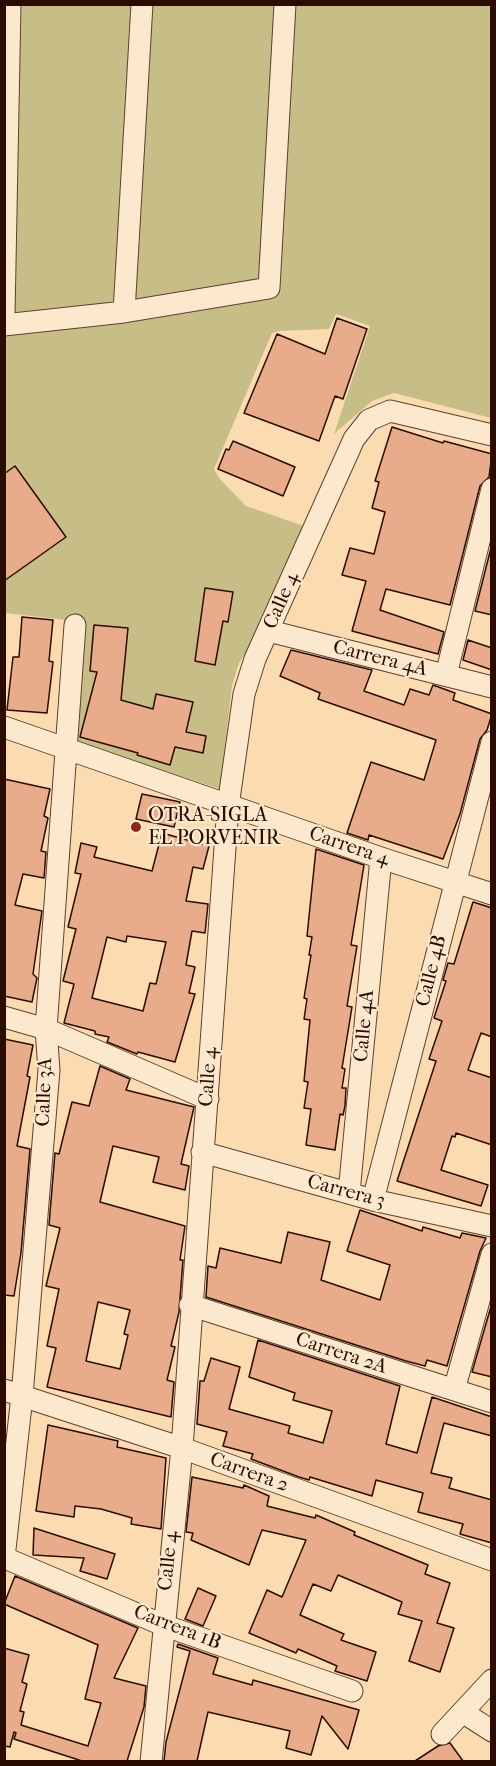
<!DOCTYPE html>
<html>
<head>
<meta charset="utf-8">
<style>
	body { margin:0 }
	#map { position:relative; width:496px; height:1766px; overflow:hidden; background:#fadcb0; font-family:"IM FELL French Canon",serif }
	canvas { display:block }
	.frame { position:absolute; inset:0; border:6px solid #2a0c02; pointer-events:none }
</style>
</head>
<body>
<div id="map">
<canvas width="496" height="1766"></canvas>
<div class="frame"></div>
</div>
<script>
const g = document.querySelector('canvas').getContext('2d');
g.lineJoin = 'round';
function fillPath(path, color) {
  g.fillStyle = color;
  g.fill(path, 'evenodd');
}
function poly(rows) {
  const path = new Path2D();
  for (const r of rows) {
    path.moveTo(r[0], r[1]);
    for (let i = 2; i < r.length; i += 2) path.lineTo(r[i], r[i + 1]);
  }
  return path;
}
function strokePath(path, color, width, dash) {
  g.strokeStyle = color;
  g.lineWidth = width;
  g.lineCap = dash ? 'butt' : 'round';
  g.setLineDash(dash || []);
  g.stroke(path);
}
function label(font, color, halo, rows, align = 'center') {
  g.font = font + ' "IM FELL French Canon",serif';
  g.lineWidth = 4.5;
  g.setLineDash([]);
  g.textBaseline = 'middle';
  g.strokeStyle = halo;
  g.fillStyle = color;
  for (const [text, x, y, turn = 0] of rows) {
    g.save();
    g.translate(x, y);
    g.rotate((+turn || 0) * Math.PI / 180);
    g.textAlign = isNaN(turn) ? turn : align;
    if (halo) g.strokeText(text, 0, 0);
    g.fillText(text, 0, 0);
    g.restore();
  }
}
fillPath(poly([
	[4,5,491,5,491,418,394,393,372,401,334,434,370,326,336,314,329,329,279,331,272,333,214,469,219,478,246,506,310,528,250,646,239,663,232,685,220,789,75,742,85,622,5,613]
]), '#c6be86');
const building = poly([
	[337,318,367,329,343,399,335,396,319,441,244,413,277,334,325,354,337,318],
	[392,427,443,443,444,441,492,454,489,477,480,486,450,605,386,589,380,610,444,632,438,654,352,631,366,581,342,575,350,548,374,554,385,512,372,508,379,482,375,481,392,427],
	[233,441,295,467,283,496,218,469,226,449,229,450,233,441],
	[15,466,66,537,4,581,4,474,15,466],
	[492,544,492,615,475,611,492,544],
	[205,588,233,592,228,622,223,621,215,665,195,661,205,588],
	[22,617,53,620,49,661,53,662,47,713,7,710,13,657,19,657,22,617],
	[94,625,128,628,121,700,153,709,156,694,193,702,186,732,206,736,203,753,175,747,170,765,137,755,138,753,80,737,97,672,90,671,94,625],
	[468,640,492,648,492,670,463,660,468,640],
	[291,650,372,670,364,691,404,705,410,689,429,695,433,685,455,693,453,700,492,714,487,730,480,739,460,814,443,859,369,835,368,840,347,833,371,762,424,780,436,740,318,699,320,693,280,676,291,650],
	[4,779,50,789,44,816,48,818,41,851,46,852,44,878,23,874,15,905,42,911,33,974,37,978,32,1002,4,996,4,779],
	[142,794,180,802,174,827,136,819,142,794],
	[162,833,209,846,203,869,193,867,186,901,208,904,205,933,192,931,186,965,195,967,189,993,195,994,175,1062,138,1052,137,1054,107,1042,109,1037,95,1034,95,1031,64,1023,74,984,63,981,76,929,68,927,81,874,75,873,81,843,97,847,94,857,152,871,162,833],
	[127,936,166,942,156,984,150,983,143,1011,92,998,107,937,126,942,127,936],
	[316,849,364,865,351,945,357,946,347,1006,352,1007,342,1068,345,1069,342,1088,346,1088,345,1106,343,1115,340,1114,335,1150,306,1145,311,1109,304,1108,308,1082,304,1081,310,1020,304,1019,307,999,304,998,311,955,309,955,312,937,307,936,316,849],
	[473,902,492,908,492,1037,481,1033,468,1070,492,1078,492,1145,456,1133,455,1137,452,1136,441,1170,488,1185,481,1206,397,1181,436,1061,429,1059,442,1021,434,1018,446,981,443,980,448,963,454,964,473,902],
	[4,1039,33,1045,27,1076,30,1077,17,1146,30,1149,21,1253,14,1296,4,1295,4,1039],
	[100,1066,130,1079,126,1090,194,1107,181,1164,189,1166,185,1190,153,1182,159,1157,113,1146,100,1202,185,1226,180,1260,183,1260,179,1312,171,1346,175,1347,167,1380,174,1382,171,1417,47,1387,56,1348,47,1346,59,1289,46,1286,60,1228,49,1225,55,1153,59,1154,72,1102,89,1106,100,1066],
	[98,1302,130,1310,124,1334,128,1335,120,1369,86,1361,98,1302],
	[360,1210,422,1231,423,1227,460,1238,462,1233,486,1238,480,1251,447,1366,427,1360,425,1366,406,1361,206,1297,208,1266,216,1268,220,1248,281,1263,288,1232,330,1242,321,1280,380,1300,390,1265,347,1251,360,1210],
	[492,1303,492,1377,472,1372,492,1303],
	[258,1340,400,1386,386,1444,417,1453,432,1397,492,1417,492,1436,444,1423,431,1473,452,1478,449,1488,492,1500,492,1543,460,1534,463,1524,418,1512,423,1493,376,1480,372,1496,310,1477,309,1480,299,1477,251,1459,253,1454,223,1446,227,1432,197,1424,200,1381,204,1381,211,1358,240,1367,229,1409,290,1426,288,1433,323,1443,332,1411,293,1400,295,1393,249,1377,258,1340],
	[48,1425,118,1441,117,1447,166,1458,161,1529,131,1524,132,1518,101,1509,75,1506,74,1517,36,1511,48,1425],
	[192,1477,243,1488,244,1485,269,1496,267,1506,315,1518,316,1515,355,1532,354,1535,428,1565,425,1574,450,1583,437,1623,454,1628,440,1672,409,1661,422,1621,398,1614,402,1602,338,1575,331,1591,313,1584,300,1615,344,1634,341,1640,376,1652,367,1681,335,1671,337,1666,298,1649,296,1653,249,1633,267,1590,282,1597,306,1540,262,1530,249,1565,191,1540,193,1533,186,1532,192,1477],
	[34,1528,115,1554,107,1579,80,1571,84,1558,33,1555,34,1528],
	[15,1576,138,1628,114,1678,146,1686,144,1707,127,1761,82,1761,14,1739,16,1733,14,1732,10,1747,4,1746,4,1648,29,1655,22,1682,27,1684,20,1711,24,1712,21,1725,88,1746,101,1703,85,1699,98,1645,4,1604,15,1576],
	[198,1588,216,1596,203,1626,185,1619,198,1588],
	[178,1644,218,1658,213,1674,252,1685,253,1680,359,1710,348,1749,322,1716,311,1755,286,1748,290,1731,208,1712,197,1761,164,1761,166,1742,190,1651,177,1647,178,1644],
	[450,1743,463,1761,415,1761,438,1746,450,1743]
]);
fillPath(building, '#e9ac8a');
strokePath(building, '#2a0c02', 1.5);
const minor = poly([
	[124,312,142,4],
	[4,315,10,4],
	[4,325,124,312,269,288,285,4],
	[269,631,492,687],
	[446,675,492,489],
	[4,727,381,858,492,894],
	[4,1017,46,1029,208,1099],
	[202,1152,373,1200,492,1226],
	[349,1193,381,858],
	[373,1200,492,742],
	[190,1305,492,1402],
	[4,1390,182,1448,492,1560],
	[454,1390,492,1254],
	[4,1558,22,1396,49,1070,46,1029,75,625],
	[5,1558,163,1625,352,1691],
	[464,1713,492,1731],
	[442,1734,492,1680],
	[151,1762,182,1448,228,806,244,694,255,659,354,439,369,420,390,411,492,435]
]);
strokePath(minor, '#5e402e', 23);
strokePath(minor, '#fce8cc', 21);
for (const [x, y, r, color] of [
	[136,827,6,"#8f2418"]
]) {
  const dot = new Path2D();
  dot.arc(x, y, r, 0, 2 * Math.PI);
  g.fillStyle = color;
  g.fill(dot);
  strokePath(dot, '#fce8cc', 2);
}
label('20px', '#2a0c02', '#fce8cc', [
	["Calle 4",282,601,-66],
	["Carrera 4A",380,659,14],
	["Carrera 4",349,847,19],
	["Calle 4B",432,971,-76],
	["Calle 4A",365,1026,-85],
	["Calle 4",209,1077,-86],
	["Calle 3A",45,1092,-88],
	["Carrera 3",346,1192,15],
	["Carrera 2A",341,1354,18],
	["Carrera 2",249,1473,20],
	["Calle 4",169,1561,-84],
	["Carrera 1B",177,1628,21]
]);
label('20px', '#2a0c02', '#fce8cc', [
	["OTRA-SIGLA",148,816],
	["EL PORVENIR",148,839]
], 'left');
</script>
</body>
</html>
